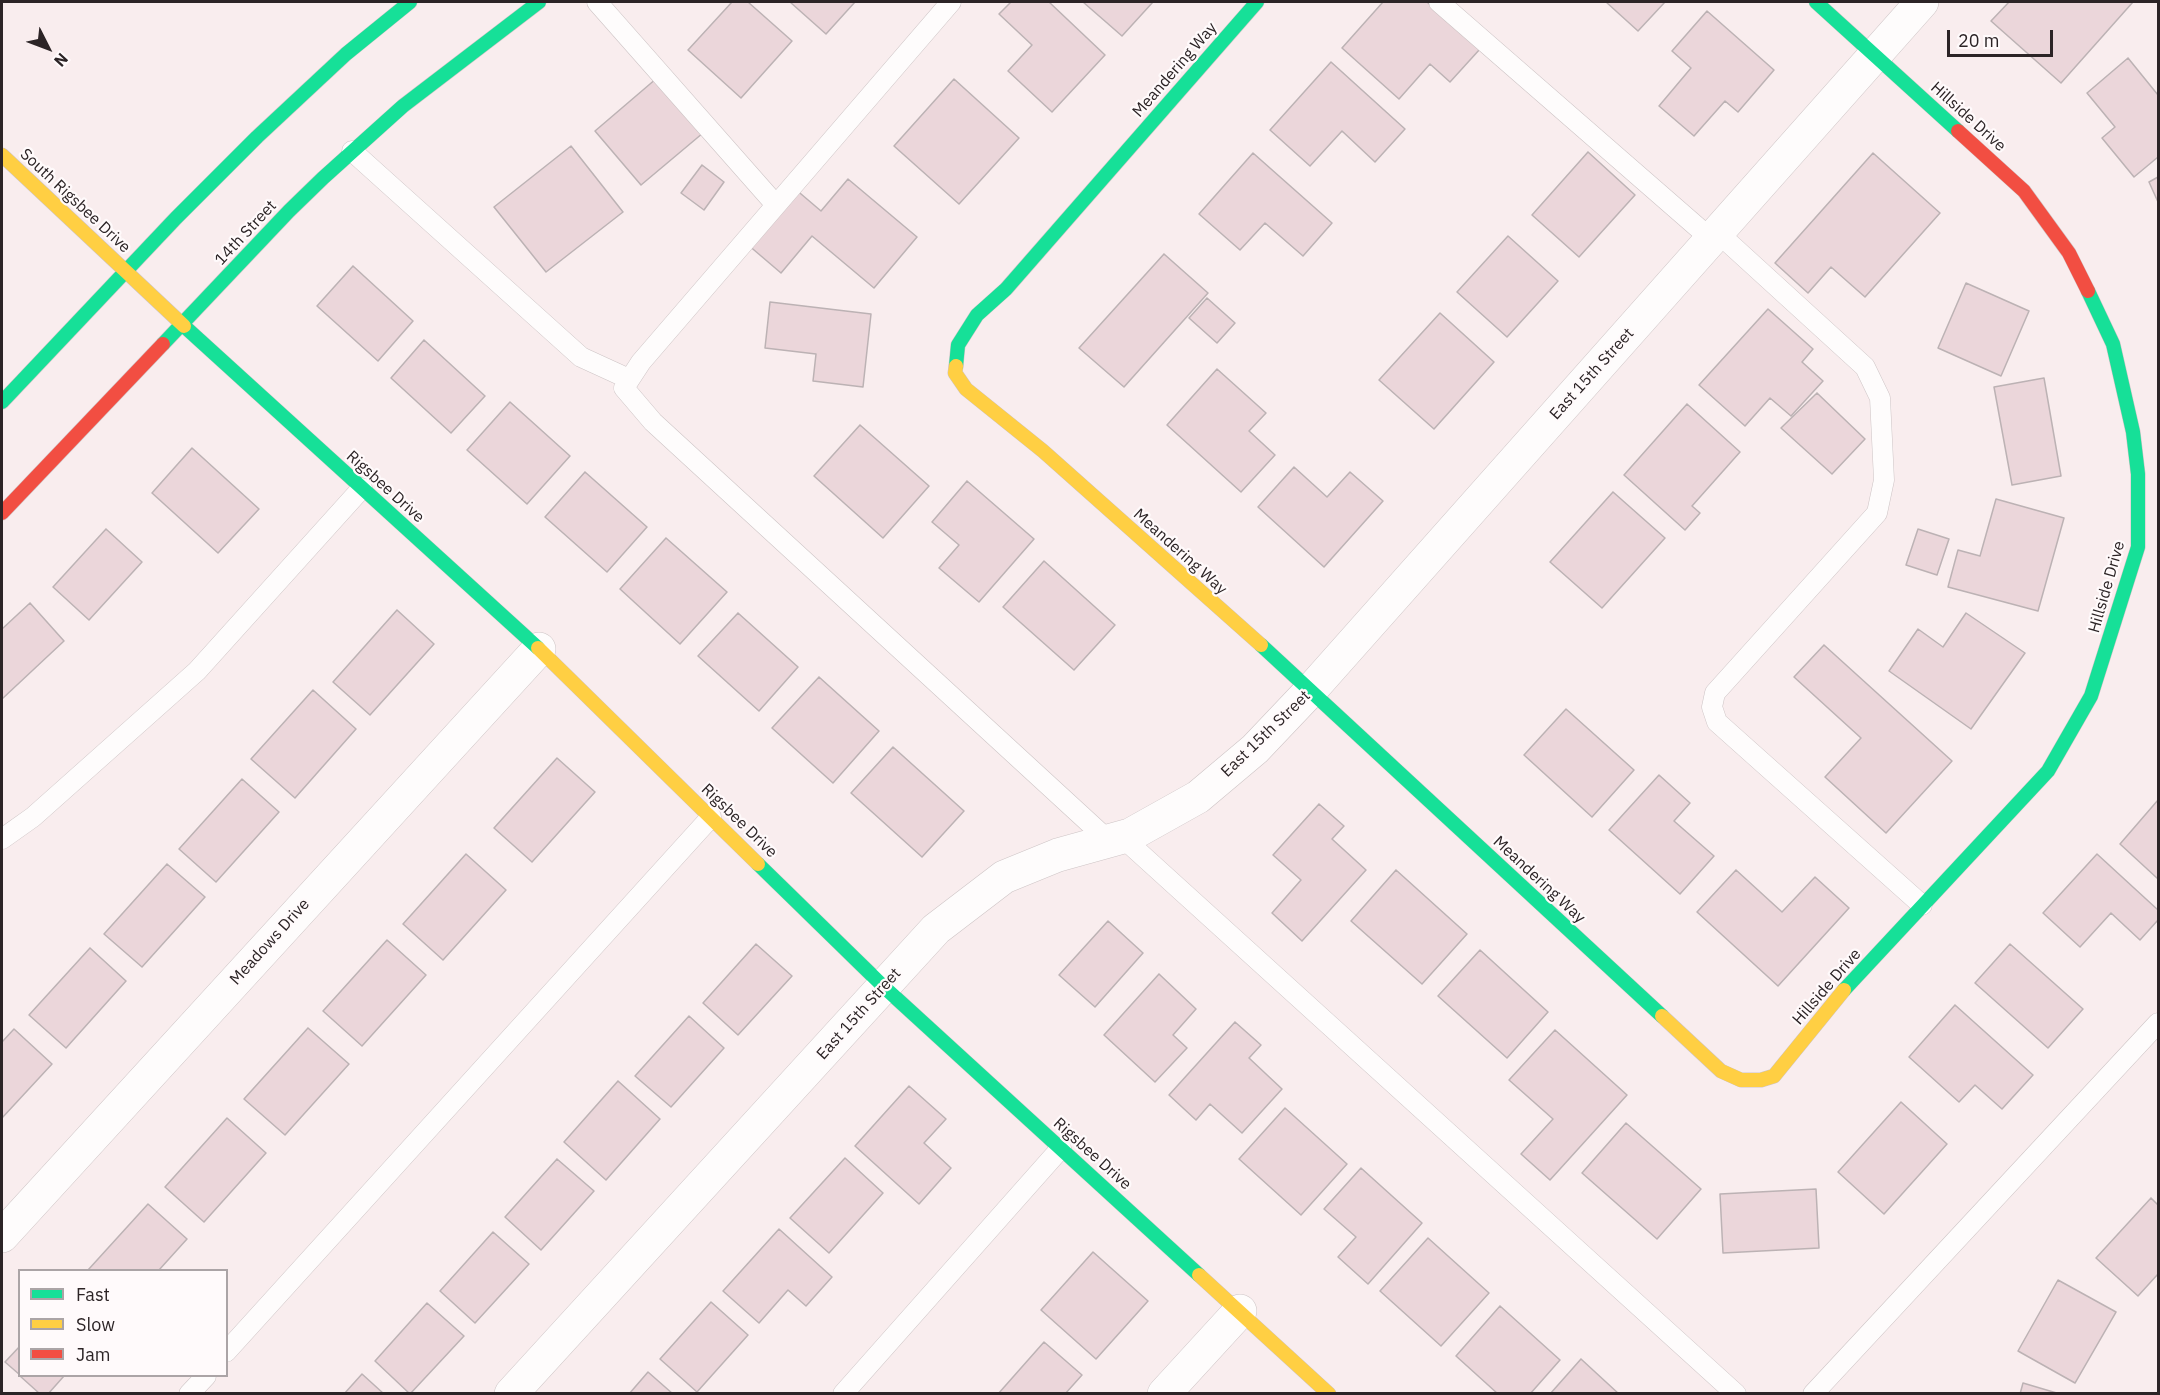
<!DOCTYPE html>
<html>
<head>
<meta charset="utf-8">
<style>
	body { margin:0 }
	#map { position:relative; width:2160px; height:1395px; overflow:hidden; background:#f9edee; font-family:"IBM Plex Sans",sans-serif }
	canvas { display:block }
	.frame { position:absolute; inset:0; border:3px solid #2c2426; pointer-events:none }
	.legend { position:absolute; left:18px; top:1269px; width:210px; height:108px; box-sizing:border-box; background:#fffafb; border:2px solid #aba4a6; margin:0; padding:8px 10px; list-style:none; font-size:18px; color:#2c2426 }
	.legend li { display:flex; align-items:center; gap:12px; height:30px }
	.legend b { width:30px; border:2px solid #aba4a6 }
	.north { position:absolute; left:18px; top:18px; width:60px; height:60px; -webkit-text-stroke:4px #fffafb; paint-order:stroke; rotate:132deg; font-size:16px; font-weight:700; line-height:24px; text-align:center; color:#2c2426 }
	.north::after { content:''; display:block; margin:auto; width:21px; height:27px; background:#2c2426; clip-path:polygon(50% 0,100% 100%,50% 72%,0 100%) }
	.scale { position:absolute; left:1947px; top:30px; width:106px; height:27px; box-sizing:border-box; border:3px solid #2c2426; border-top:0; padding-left:8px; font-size:18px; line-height:21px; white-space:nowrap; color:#2c2426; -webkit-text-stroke:4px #fffafb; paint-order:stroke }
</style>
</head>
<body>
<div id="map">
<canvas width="2160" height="1395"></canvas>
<div class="frame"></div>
<ul class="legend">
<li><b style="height:8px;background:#16e098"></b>Fast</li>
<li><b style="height:8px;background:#ffcf43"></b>Slow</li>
<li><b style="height:8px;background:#f24e42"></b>Jam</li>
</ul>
<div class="north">N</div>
<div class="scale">20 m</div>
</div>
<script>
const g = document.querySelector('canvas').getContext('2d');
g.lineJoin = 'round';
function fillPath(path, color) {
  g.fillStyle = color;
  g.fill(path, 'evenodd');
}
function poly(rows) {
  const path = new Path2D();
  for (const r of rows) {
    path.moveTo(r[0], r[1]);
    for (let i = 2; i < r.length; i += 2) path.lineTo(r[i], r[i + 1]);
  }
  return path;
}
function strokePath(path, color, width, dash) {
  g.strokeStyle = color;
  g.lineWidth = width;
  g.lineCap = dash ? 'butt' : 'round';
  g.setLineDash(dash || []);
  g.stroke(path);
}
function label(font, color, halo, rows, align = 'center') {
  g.font = font + ' "IBM Plex Sans",sans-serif';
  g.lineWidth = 4.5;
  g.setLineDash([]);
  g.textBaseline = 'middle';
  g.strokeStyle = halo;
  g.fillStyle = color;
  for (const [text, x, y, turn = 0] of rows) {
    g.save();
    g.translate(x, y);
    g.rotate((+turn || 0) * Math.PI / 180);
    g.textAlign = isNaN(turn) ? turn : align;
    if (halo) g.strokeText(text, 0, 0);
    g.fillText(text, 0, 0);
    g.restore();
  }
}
const building = poly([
	[732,2,748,2,792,41,741,98,688,50,732,2],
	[790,2,855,2,826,34,790,2],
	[1011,2,1049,2,1105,55,1052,112,1008,71,1032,45,999,14,1011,2],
	[1083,2,1153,2,1122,36,1083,2],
	[1383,2,1427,2,1480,49,1450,82,1430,64,1399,99,1342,48,1383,2],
	[1606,2,1665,2,1638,31,1606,2],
	[2009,2,2133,2,2061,83,1991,21,2009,2],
	[1707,11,1774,70,1738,112,1725,101,1694,136,1659,106,1691,68,1672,51,1707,11],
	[2128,58,2158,95,2158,157,2134,177,2102,138,2115,127,2087,93,2128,58],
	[1331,62,1405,129,1375,162,1342,131,1310,166,1270,130,1331,62],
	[657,78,703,133,641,185,595,131,657,78],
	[954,79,1019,138,959,204,894,146,954,79],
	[571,146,623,212,546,272,494,207,571,146],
	[1588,152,1635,195,1579,257,1532,215,1588,152],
	[1253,153,1332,223,1303,256,1265,223,1240,250,1199,214,1253,153],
	[1873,153,1940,213,1865,297,1831,267,1808,293,1775,263,1873,153],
	[702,165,724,182,704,210,681,193,702,165],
	[2158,177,2158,202,2149,182,2158,177],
	[848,179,917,237,874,288,812,236,781,273,747,244,794,188,821,211,848,179],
	[1508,236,1558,281,1507,337,1457,292,1508,236],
	[1164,254,1208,293,1124,387,1079,348,1164,254],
	[353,266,413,321,378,361,317,306,353,266],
	[1966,283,2029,311,2001,376,1938,348,1966,283],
	[1207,298,1235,323,1217,343,1189,318,1207,298],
	[770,302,871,314,863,387,813,381,816,354,765,348,770,302],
	[1768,309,1813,349,1802,362,1823,381,1791,416,1770,398,1745,426,1699,385,1768,309],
	[1440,313,1494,362,1434,429,1379,380,1440,313],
	[424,340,485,396,451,433,391,378,424,340],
	[1217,369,1266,413,1249,431,1275,455,1241,492,1167,425,1217,369],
	[2044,378,2061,476,2012,485,1994,387,2044,378],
	[1817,393,1865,439,1832,474,1781,428,1817,393],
	[510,402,570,456,527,504,467,450,510,402],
	[1687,404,1740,452,1692,506,1700,513,1685,530,1624,475,1687,404],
	[860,425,929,486,883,538,814,476,860,425],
	[192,448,259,509,218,553,152,493,192,448],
	[1294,467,1327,497,1350,472,1383,501,1324,567,1258,507,1294,467],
	[585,472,647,527,607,572,545,517,585,472],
	[967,481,1034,539,979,602,939,568,959,545,932,522,967,481],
	[1613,492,1665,538,1602,608,1550,562,1613,492],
	[1996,499,2064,518,2038,611,1948,587,1958,550,1980,556,1996,499],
	[106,529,142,562,89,620,53,587,106,529],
	[1918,529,1949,539,1937,575,1906,565,1918,529],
	[666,538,727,592,680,644,620,589,666,538],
	[1044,561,1115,625,1074,670,1003,607,1044,561],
	[30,603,64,641,2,699,2,629,30,603],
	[397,610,434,644,370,715,333,682,397,610],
	[738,613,798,667,759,711,698,656,738,613],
	[1966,613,2025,653,1971,729,1889,671,1918,629,1943,647,1966,613],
	[1824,645,1952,761,1886,833,1825,777,1861,738,1794,677,1824,645],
	[819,677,879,731,833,783,772,728,819,677],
	[313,690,356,729,295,798,251,759,313,690],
	[1566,709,1634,770,1592,817,1524,755,1566,709],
	[893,747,964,811,922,857,851,793,893,747],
	[557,758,595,792,532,862,494,828,557,758],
	[1659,775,1690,803,1674,821,1714,856,1680,894,1609,830,1659,775],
	[242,779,279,812,216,882,179,849,242,779],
	[2158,800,2158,879,2120,844,2158,800],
	[1319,804,1344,826,1332,839,1366,870,1302,941,1272,913,1301,880,1273,855,1319,804],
	[466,854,506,890,443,960,403,924,466,854],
	[2097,854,2158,910,2158,920,2140,940,2111,913,2080,947,2043,913,2097,854],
	[167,864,205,897,142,967,104,934,167,864],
	[1396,870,1467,934,1422,984,1351,921,1396,870],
	[1736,870,1782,912,1815,877,1849,908,1778,986,1697,912,1736,870],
	[1108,921,1143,953,1095,1007,1059,975,1108,921],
	[387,940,426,975,362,1046,323,1011,387,940],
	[756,944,792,976,738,1035,703,1003,756,944],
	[2010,944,2083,1009,2048,1048,1975,983,2010,944],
	[90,948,126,981,66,1048,29,1015,90,948],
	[1480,950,1548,1012,1507,1058,1438,996,1480,950],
	[1159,974,1196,1009,1173,1035,1187,1048,1155,1082,1104,1035,1159,974],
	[1955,1005,2033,1075,2002,1109,1975,1085,1959,1102,1909,1057,1955,1005],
	[689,1016,724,1048,671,1107,635,1076,689,1016],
	[1235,1022,1261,1045,1249,1058,1282,1089,1242,1133,1210,1104,1196,1120,1169,1095,1235,1022],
	[308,1028,349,1064,285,1135,244,1099,308,1028],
	[14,1029,52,1064,2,1118,2,1042,14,1029],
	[1555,1030,1627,1095,1550,1180,1521,1154,1553,1119,1509,1080,1555,1030],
	[618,1081,660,1119,606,1180,564,1142,618,1081],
	[909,1086,946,1119,924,1143,951,1168,919,1204,855,1146,909,1086],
	[1901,1102,1947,1144,1884,1214,1838,1172,1901,1102],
	[1285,1108,1347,1164,1301,1215,1239,1159,1285,1108],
	[227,1118,266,1153,204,1222,165,1187,227,1118],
	[1626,1123,1701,1189,1657,1239,1582,1173,1626,1123],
	[845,1158,883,1193,829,1253,790,1218,845,1158],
	[557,1159,594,1191,541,1250,505,1217,557,1159],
	[1361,1168,1422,1223,1368,1284,1338,1257,1356,1237,1324,1209,1361,1168],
	[1816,1189,1819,1248,1723,1253,1720,1194,1816,1189],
	[2151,1198,2158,1205,2158,1274,2138,1296,2096,1258,2151,1198],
	[148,1204,187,1239,159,1270,88,1270,148,1204],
	[779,1229,832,1277,806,1306,788,1290,759,1323,723,1291,779,1229],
	[493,1232,529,1264,475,1323,440,1291,493,1232],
	[1428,1238,1489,1293,1441,1346,1380,1291,1428,1238],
	[1093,1252,1148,1301,1096,1359,1041,1310,1093,1252],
	[2058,1280,2116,1312,2075,1383,2018,1351,2058,1280],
	[711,1302,748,1335,697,1392,660,1359,711,1302],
	[427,1303,464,1336,410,1394,375,1361,427,1303],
	[1500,1306,1560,1360,1530,1394,1498,1394,1456,1356,1500,1306],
	[1044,1342,1082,1375,1065,1394,998,1394,1044,1342],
	[20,1346,20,1375,5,1362,20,1346],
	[1581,1359,1619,1394,1550,1394,1581,1359],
	[648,1372,673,1394,629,1394,648,1372],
	[362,1374,384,1394,344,1394,362,1374],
	[20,1376,64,1376,48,1394,40,1394,20,1376],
	[2023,1383,2060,1394,2020,1394,2023,1383]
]);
fillPath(building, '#ebd6da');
strokePath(building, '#bcb2b4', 1.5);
const lane = poly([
	[597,2,776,205],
	[951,2,641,362,624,388,653,422,1109,841],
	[1439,2,1711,239],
	[352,151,581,357,629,379],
	[1717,232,1865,367,1880,398,1884,480,1877,513,1715,693,1712,707,1717,722,1922,905],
	[1122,837,1736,1394],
	[2,839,33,817,197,671,362,488],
	[226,1352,711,817],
	[189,1394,206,1376],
	[843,1394,1061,1148],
	[1813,1394,2158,1023]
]);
const street = poly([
	[2,1236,539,649],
	[511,1394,936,929,1004,877,1058,855,1130,835,1198,797,1255,749,1311,690,1922,2],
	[1164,1394,1240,1311]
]);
const fast = poly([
	[1816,2,1958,131],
	[184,326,538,648],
	[163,344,289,211,323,178,403,106,539,2],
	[956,366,958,345,977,315,1006,289,1257,2],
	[2,402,176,218,257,137,346,54,410,2],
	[1261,645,1662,1016],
	[758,864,884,987,1199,1275],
	[1844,990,2048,771,2091,696,2138,547,2138,474,2133,432,2113,344,2088,291]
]);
const slow = poly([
	[2,155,184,326],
	[956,366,955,373,966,389,1043,451,1261,645],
	[538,648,758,864],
	[1662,1016,1721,1071,1741,1080,1761,1080,1774,1076,1844,990],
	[1199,1275,1329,1394]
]);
const jam = poly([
	[1958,131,2024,191,2069,253,2088,291],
	[2,513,163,344]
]);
strokePath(lane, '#cdc4c5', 21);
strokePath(street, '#cdc4c5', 34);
strokePath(fast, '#cdc4c5', 15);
strokePath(slow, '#cdc4c5', 15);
strokePath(jam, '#cdc4c5', 15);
strokePath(lane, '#fefcfc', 20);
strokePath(street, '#fefcfc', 33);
strokePath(fast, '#16e098', 14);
strokePath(slow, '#ffcf43', 14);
strokePath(jam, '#f24e42', 14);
label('16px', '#2c2426', '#fffafb', [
	["Meandering Way",1175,70,-49],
	["Hillside Drive",1968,117,42],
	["South Rigsbee Drive",75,201,43],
	["14th Street",246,233,-47],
	["East 15th Street",1592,374,-48],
	["Rigsbee Drive",385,487,42],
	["Meandering Way",1180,552,42],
	["Hillside Drive",2107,587,-74],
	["East 15th Street",1266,734,-44],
	["Rigsbee Drive",739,821,44],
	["Meandering Way",1539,880,43],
	["Meadows Drive",270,942,-48],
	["Hillside Drive",1827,987,-49],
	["East 15th Street",859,1014,-48],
	["Rigsbee Drive",1092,1154,42]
]);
</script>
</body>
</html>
